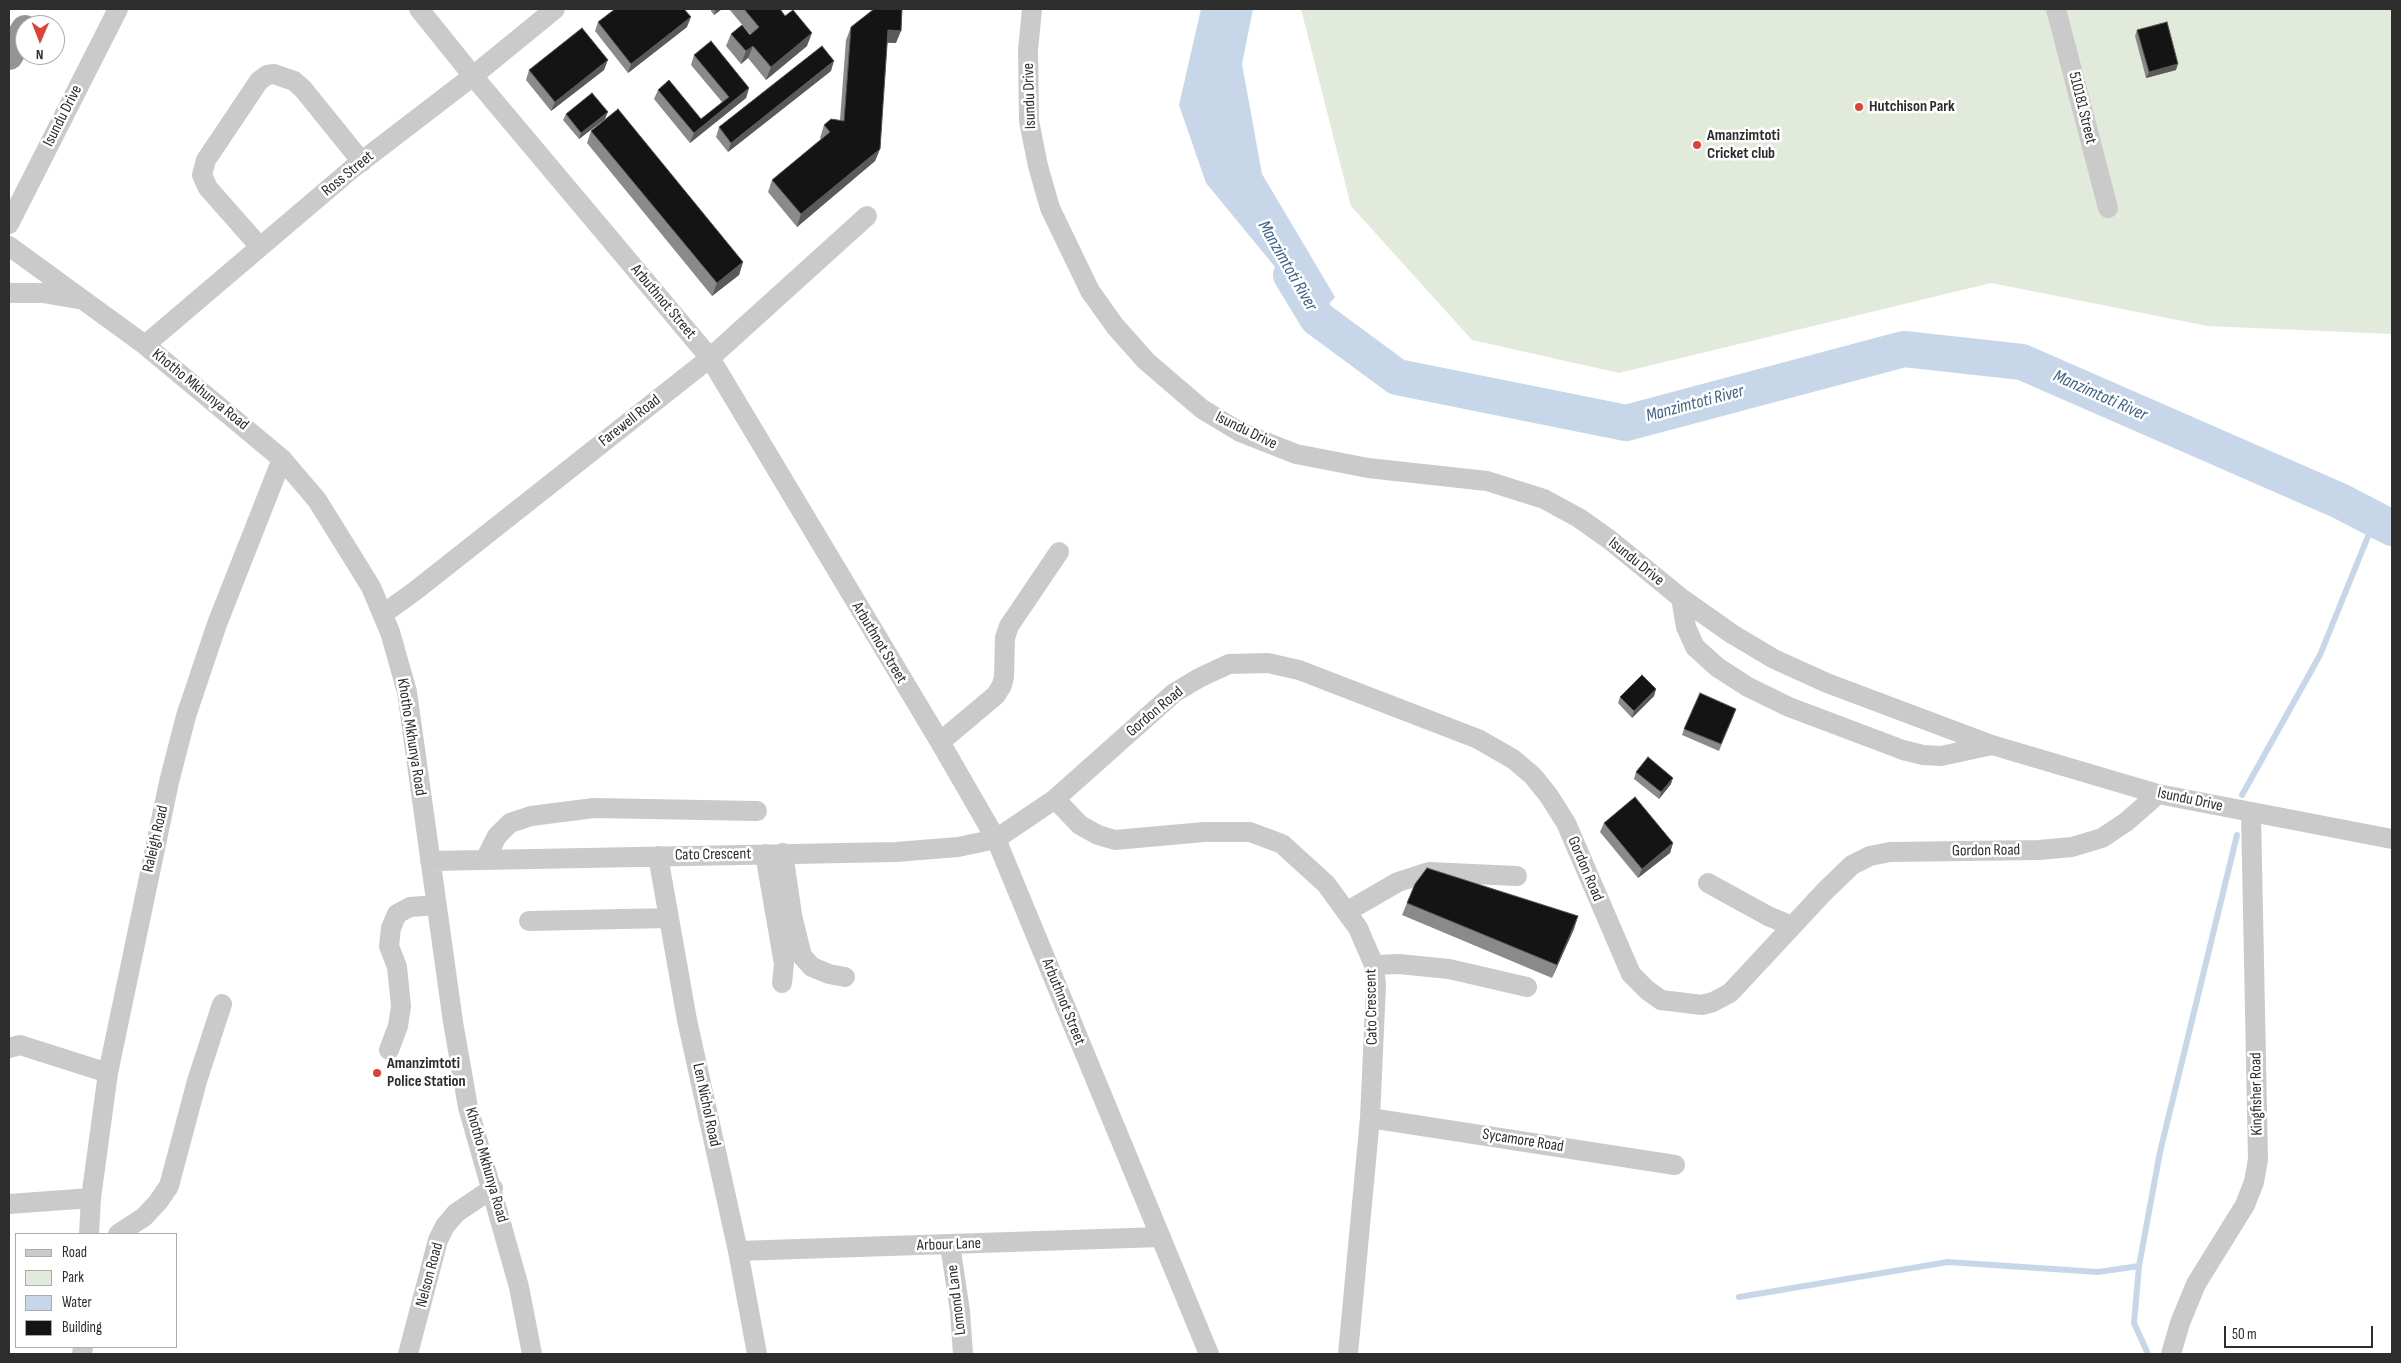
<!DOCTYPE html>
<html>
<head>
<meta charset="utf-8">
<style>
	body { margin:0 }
	#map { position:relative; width:2401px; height:1363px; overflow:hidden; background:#fff; font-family:"Sofia Sans Condensed",sans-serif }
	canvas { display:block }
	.frame { position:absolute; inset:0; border:10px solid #2d2d2d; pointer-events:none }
	.legend { position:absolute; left:15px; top:1233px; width:162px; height:115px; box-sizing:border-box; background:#fff; border:1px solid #ababab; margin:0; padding:6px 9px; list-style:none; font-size:15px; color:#2d2d2d }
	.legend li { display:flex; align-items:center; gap:10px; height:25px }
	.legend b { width:25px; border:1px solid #ababab }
	.north { position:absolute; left:15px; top:15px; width:50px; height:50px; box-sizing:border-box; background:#fff; border:1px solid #ababab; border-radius:50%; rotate:181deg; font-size:14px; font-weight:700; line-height:20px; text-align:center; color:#2d2d2d }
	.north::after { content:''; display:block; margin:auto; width:18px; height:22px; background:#de4234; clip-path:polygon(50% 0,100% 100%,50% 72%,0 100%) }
	.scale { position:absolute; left:2224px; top:1326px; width:149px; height:22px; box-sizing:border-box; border:2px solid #2d2d2d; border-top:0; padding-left:6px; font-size:15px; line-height:18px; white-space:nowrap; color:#2d2d2d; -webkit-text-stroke:4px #fff; paint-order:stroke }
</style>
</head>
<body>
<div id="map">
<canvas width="2401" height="1363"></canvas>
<div class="frame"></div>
<ul class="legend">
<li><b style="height:6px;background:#cacaca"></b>Road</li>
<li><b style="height:14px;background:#e1eadb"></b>Park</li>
<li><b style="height:14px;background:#c7d7e9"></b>Water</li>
<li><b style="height:14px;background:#141414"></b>Building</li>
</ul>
<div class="north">N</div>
<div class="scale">50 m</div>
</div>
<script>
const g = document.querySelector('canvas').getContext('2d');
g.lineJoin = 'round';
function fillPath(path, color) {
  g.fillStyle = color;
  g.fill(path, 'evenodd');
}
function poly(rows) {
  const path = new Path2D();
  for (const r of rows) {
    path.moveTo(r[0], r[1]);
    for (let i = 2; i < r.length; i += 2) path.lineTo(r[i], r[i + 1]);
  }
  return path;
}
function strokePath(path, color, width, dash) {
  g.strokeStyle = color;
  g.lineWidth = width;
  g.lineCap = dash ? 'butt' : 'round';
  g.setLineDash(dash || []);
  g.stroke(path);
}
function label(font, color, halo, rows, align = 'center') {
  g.font = font + ' "Sofia Sans Condensed",sans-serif';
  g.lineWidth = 5;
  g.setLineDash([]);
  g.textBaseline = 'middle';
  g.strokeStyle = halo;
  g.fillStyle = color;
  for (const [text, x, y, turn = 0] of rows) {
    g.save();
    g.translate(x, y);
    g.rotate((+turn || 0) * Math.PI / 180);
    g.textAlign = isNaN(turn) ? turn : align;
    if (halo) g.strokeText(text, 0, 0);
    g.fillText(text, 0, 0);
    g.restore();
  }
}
fillPath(poly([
	[1301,9,2392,9,2392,334,2208,326,1991,283,1619,373,1472,340,1351,206]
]), '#e1eadb');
fillPath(poly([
	[1201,9,1253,9,1242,64,1262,174,1335,297,1317,318,1206,183,1179,105]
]), '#c7d7e9');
strokePath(poly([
	[2242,795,2320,655,2375,519],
	[1739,1297,1948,1262,2098,1272,2139,1266],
	[2148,1354,2134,1323,2139,1266,2160,1152,2237,835]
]), '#c7d7e9', 6);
strokePath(poly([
	[1291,275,1317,318,1397,377,1626,423,1904,349,2022,362,2340,501,2392,528]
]), '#c7d7e9', 36);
strokePath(poly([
	[419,9,473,76,710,358,940,742,996,839,1209,1354],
	[1032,9,1028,50,1029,121,1038,166,1050,208,1090,291,1115,326,1146,361,1202,409,1240,432,1296,454,1368,468,1487,481,1544,499,1579,518,1610,540,1681,598,1732,634,1774,659,1827,683,1992,745,2158,794,2392,839],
	[2056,9,2108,208],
	[9,224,118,9],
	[9,246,145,345,282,459,317,500,371,587,390,632,407,692,453,1022,468,1107,519,1287,532,1354],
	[260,247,208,188,202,175,206,160,259,81,267,75,274,74,294,81,303,89,362,162],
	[9,293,43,293,78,299],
	[145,345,353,168,473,76,555,9],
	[1681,598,1686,627,1695,647,1717,667,1748,687,1789,707,1903,750,1923,755,1941,756,1992,745],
	[383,614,415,591,710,358,867,216],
	[940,742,996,695,1002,685,1004,677,1005,638,1009,626,1059,552],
	[1055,799,1080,825,1098,835,1115,840,1204,832,1250,832,1282,844,1326,884,1358,928,1374,965,1376,985,1370,1118,1348,1354],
	[783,853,792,915,802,956,812,967,829,974,845,977],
	[765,854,784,964,782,983],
	[658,856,687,1020,738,1251,757,1354],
	[485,860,497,836,510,823,531,816,594,808,757,811],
	[430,861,896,852,958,847,996,839,1055,799,1174,693,1199,678,1229,664,1268,663,1299,670,1478,739,1513,759,1533,776,1549,796,1566,823,1631,974,1647,990,1661,1000,1702,1005,1713,1002,1730,993,1825,891,1852,865,1870,856,1890,852,2039,850,2072,847,2102,838,2126,822,2158,794],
	[1708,883,1768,916,1792,926],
	[1346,912,1398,882,1429,872,1517,876],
	[529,921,669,918],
	[1374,965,1399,964,1449,969,1527,987],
	[9,1048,20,1045,108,1073],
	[389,1050,398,1026,401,1006,397,967,389,946,391,928,397,914,410,907,436,905],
	[1370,1118,1675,1165],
	[9,1204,91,1198],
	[89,1234,91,1198,108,1073,169,782,186,716,217,624,282,459],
	[118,1234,144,1217,158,1202,169,1186,197,1081,222,1004],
	[950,1245,960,1311,963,1354],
	[738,1251,1161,1237],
	[82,1354,83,1347],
	[408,1354,438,1240,445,1226,456,1213,493,1188],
	[2171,1354,2180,1323,2196,1284,2245,1205,2254,1182,2258,1159,2251,813]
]), '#cacaca', 20);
strokePath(poly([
	[9,56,25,29]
]), '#949494', 28);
fillPath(poly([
	[711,9,722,9,714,15,711,11],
	[729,9,780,9,807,46,766,80,748,58,741,64,726,46,731,34,750,34],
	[598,22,687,27,628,73,595,31],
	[851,27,896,43,887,43,880,149,875,161,797,227,768,192,772,180,821,139,820,138,824,125,840,120,846,40],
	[2137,30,2176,70,2146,78,2135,36],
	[694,55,749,88,746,98,690,143,654,99,658,90,701,119,722,102,691,65],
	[529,70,604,70,551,111,526,80],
	[831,71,728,152,716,137,719,127],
	[566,114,605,119,579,139,563,120],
	[591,131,743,262,739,275,712,296,587,143],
	[1656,689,1654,696,1632,718,1618,703,1620,697],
	[1734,715,1719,751,1682,735,1684,729],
	[1636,772,1671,784,1659,799,1634,779],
	[1604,823,1673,843,1670,853,1638,878,1600,832],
	[1407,903,1578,916,1574,929,1552,978,1402,915]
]), '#8a8a8a');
fillPath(poly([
	[716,9,722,9,714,15],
	[691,17,687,27,628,73,631,64],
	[888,30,901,31,896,43,883,42],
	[812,33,807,46,766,80,771,67],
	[753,46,748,58,741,64,746,51],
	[608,60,604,70,551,111,555,102],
	[834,61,831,71,728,152,731,143],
	[2178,64,2176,70,2146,78,2149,72],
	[749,88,746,98,690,143,694,133],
	[608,112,605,119,579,139,581,133],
	[880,149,875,161,797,227,801,214],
	[743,262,739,275,712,296,717,283],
	[1656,689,1654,696,1632,718,1634,711],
	[1673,778,1671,784,1659,799,1661,792],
	[1673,843,1670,853,1638,878,1642,869],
	[1578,916,1574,929,1552,978,1557,965]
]), '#5a5a5a');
const building = poly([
	[615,9,684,9,691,17,631,64,598,22,615,9],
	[744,9,780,9,785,16,793,10,812,33,771,67,753,46,746,51,731,34,742,25,750,35,759,27,744,9],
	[874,9,902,9,901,31,888,30,880,149,801,214,772,180,830,132,824,125,831,119,844,121,851,27,874,9],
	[2167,22,2178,64,2149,72,2137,30,2167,22],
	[582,28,608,60,555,102,529,70,582,28],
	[711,41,749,88,694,133,658,90,669,80,701,119,729,97,694,55,711,41],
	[822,46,834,61,731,143,719,127,822,46],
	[592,93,608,112,581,133,566,114,592,93],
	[618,109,743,262,717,283,591,131,618,109],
	[1642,675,1656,689,1634,711,1620,697,1642,675],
	[1700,693,1736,709,1721,744,1684,729,1700,693],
	[1648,757,1673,778,1661,792,1636,772,1648,757],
	[1635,797,1673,843,1642,869,1604,823,1635,797],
	[1427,868,1578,916,1557,965,1407,903,1415,884,1427,868]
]);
fillPath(building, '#141414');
strokePath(building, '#5a5a5a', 1);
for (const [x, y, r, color] of [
	[1859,107,5,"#de4234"],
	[1697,145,5,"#de4234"],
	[377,1073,5,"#de4234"]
]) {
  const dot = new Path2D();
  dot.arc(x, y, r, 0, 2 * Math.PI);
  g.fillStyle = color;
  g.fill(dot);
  strokePath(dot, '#fff', 2);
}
label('16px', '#2d2d2d', '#fff', [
	["Isundu Drive",1030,96,-92],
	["510181 Street",2082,108,76],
	["Isundu Drive",63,116,-63],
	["Ross Street",348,174,-39],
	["Arbuthnot Street",663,302,50],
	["Khotho Mkhunya Road",200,390,39],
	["Farewell Road",630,421,-38],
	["Isundu Drive",1246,431,26],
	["Isundu Drive",1636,562,39],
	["Arbuthnot Street",879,643,59],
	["Gordon Road",1155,712,-40],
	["Khotho Mkhunya Road",411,737,81],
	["Isundu Drive",2190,800,12],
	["Raleigh Road",156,839,-77],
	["Gordon Road",1986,851,-1],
	["Cato Crescent",713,855,-1],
	["Gordon Road",1585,869,67],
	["Arbuthnot Street",1063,1002,68],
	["Cato Crescent",1372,1007,-91],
	["Kingfisher Road",2257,1094,-91],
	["Len Nichol Road",706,1105,78],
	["Sycamore Road",1523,1141,9],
	["Khotho Mkhunya Road",486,1165,74],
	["Arbour Lane",949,1245,-2],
	["Nelson Road",430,1275,-75],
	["Lomond Lane",957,1300,-97]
]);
label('bold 16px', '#2d2d2d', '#fff', [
	["Hutchison Park",1869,107],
	["Amanzimtoti",1707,136],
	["Cricket club",1707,154],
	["Amanzimtoti",387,1064],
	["Police Station",387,1082]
], 'left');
label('italic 18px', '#3e628b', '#fff', [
	["Manzimtoti River",1287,266,60],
	["Manzimtoti River",2100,396,24],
	["Manzimtoti River",1695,404,-15]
]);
</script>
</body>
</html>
